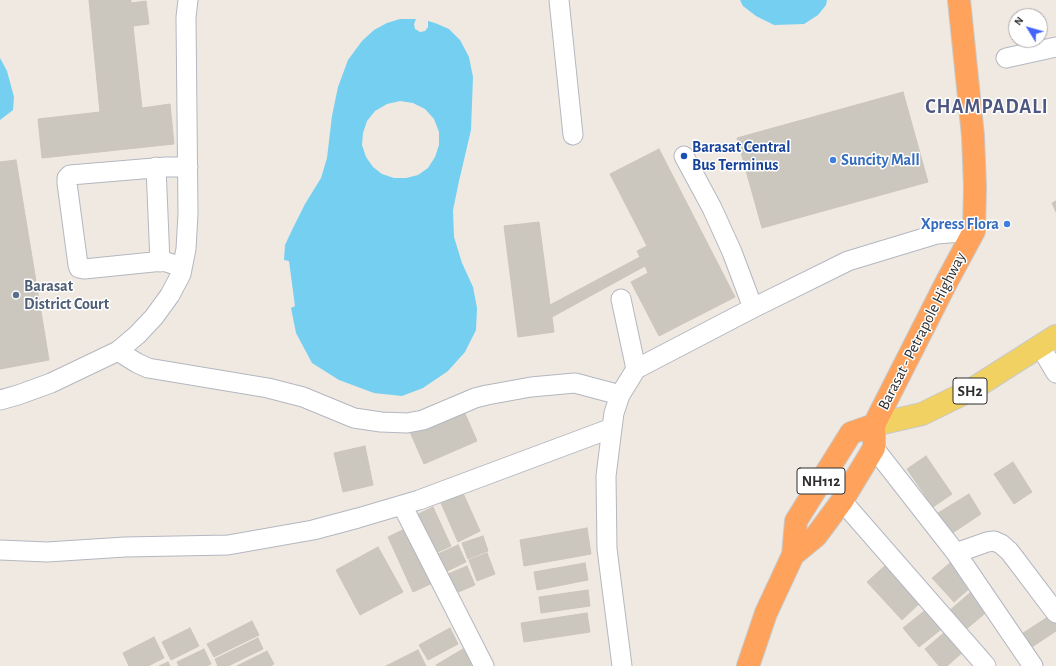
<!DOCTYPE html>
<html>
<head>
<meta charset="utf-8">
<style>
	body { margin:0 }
	#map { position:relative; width:1056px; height:666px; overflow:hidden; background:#efe9e1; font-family:"Alegreya Sans",sans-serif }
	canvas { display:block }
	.north { position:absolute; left:1008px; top:8px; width:40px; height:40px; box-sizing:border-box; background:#fff; border:1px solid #ababab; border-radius:50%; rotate:307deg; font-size:11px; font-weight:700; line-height:16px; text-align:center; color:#2e2e2e }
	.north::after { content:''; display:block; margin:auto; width:14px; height:18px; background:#4264fb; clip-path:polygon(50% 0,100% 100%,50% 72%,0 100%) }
</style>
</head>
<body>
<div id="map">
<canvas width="1056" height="666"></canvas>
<div class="north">N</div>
</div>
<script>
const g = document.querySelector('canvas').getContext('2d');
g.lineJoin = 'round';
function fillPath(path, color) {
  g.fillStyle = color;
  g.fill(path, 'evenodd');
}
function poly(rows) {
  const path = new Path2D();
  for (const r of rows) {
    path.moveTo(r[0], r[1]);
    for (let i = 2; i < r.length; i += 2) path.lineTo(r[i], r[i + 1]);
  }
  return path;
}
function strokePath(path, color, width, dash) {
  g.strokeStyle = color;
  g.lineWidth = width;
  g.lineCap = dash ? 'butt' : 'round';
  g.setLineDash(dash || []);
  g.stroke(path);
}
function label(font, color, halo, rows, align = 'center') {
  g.font = font + ' "Alegreya Sans",sans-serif';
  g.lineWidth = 3;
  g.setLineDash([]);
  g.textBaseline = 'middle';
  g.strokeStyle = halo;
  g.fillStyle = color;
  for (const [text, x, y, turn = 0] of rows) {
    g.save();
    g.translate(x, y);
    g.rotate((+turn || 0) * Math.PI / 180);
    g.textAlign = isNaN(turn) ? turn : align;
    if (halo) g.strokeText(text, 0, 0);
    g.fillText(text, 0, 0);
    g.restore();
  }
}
fillPath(poly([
	[740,0,827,0,826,5,818,15,804,24,774,25,756,16,743,6],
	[400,19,416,19,414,24,415,29,420,32,425,31,428,27,428,21,435,23,449,29,460,40,469,57,473,77,471,130,459,181,453,210,454,237,462,263,473,287,477,308,476,330,465,352,448,371,423,388,402,396,374,393,339,380,312,363,296,333,291,308,295,306,289,261,284,260,285,245,292,230,305,204,321,178,327,158,332,116,338,87,348,60,362,41,374,30,387,23],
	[400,101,413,103,425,109,434,119,439,132,439,145,435,157,428,168,418,175,406,178,394,178,382,174,373,167,366,157,362,145,363,133,367,121,375,111,387,104],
	[0,58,7,71,14,97,13,110,0,120]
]), '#75cff0');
const building = poly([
	[89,0,131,0,131,3,146,1,149,24,133,26,142,108,170,104,174,144,42,158,38,119,100,112,89,0],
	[903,92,928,182,762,228,737,138,903,92],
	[659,149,735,297,659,336,631,282,648,273,645,266,552,317,554,332,518,337,504,226,539,222,550,305,640,257,637,251,647,246,610,174,659,149],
	[16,160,49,360,0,369,0,162,16,160],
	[1056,201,1056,212,1052,203,1056,201],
	[463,409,477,441,424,464,410,432,463,409],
	[365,446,373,485,343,492,334,453,365,446],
	[926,456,952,494,933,507,907,469,926,456],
	[1013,462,1032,492,1014,504,994,474,1013,462],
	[463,493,480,531,458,542,441,503,463,493],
	[969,494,981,514,951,534,938,513,969,494],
	[433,507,451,546,429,556,412,517,433,507],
	[411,526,437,581,413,592,388,537,411,526],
	[587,528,591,554,524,566,520,540,587,528],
	[483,536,488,551,468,559,462,543,483,536],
	[458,545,466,562,439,575,431,557,458,545],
	[378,547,403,592,360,615,336,570,378,547],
	[487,553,495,574,477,581,469,560,487,553],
	[585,563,588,580,537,590,534,572,585,563],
	[888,563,922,601,902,620,867,582,888,563],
	[950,563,971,587,954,602,932,578,950,563],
	[467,566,475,585,449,596,441,577,467,566],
	[588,590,590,606,541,613,539,597,588,590],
	[972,591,989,610,964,631,948,612,972,591],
	[928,608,944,627,919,647,903,628,928,608],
	[587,613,590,632,524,642,521,623,587,613],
	[1054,613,1056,616,1056,631,1029,649,1020,635,1054,613],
	[252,621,259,635,214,657,207,644,252,621],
	[190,628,199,646,171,660,162,642,190,628],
	[450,628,458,644,428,660,419,645,450,628],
	[946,631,963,652,947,666,939,666,925,649,946,631],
	[154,637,164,658,148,666,129,666,123,653,154,637],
	[258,638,263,649,228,666,218,666,215,659,258,638],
	[204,649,211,664,207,666,179,666,177,662,204,649],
	[463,649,473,666,437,666,436,665,463,649],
	[418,650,426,666,386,666,418,650],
	[267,651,274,664,270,666,237,666,267,651],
	[168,662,170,666,159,666,168,662]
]);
fillPath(building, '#cbc7bf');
strokePath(building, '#cbc5ba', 1);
const minor = poly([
	[559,0,573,135],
	[1006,58,1056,47],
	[684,156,712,208,732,252,753,308],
	[156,167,160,262],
	[182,267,163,261,94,268,84,269,79,268,78,265,67,183,67,178,70,175,166,167,188,167],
	[621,299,636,369],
	[1040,346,1056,373],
	[118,351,137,363,148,368,268,388,303,397,354,418,381,422,407,423,423,420,475,398,487,395,531,387,575,383,620,395],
	[0,400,18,395,51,383,118,351,137,335,154,317,170,295,181,274,186,249,188,214,186,17,188,0],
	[874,448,956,553,1033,666],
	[842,501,980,659,986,666],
	[402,505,484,666],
	[0,550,47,552,125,547,228,545,313,530,358,518,419,500,612,428],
	[956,553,987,542,994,541,1001,544,1009,551,1016,560,1056,613],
	[622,666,607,549,606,476,612,428,614,413,620,395,636,369,753,308,848,261,937,234,974,231]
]);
const major = poly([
	[874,425,922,414,971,390,1056,336]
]);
const highway = poly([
	[793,555,816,536,842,501,874,448,874,425,946,283,974,231,975,187,973,136,959,0],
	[748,666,766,613,793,555,796,521,851,433,874,425]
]);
strokePath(minor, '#b4b7c1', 21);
strokePath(major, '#c9c9c9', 24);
strokePath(highway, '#c9c9c9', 24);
strokePath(minor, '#fff', 19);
strokePath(major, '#f2d163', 22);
strokePath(highway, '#ffa35c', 22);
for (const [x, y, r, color] of [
	[684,156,4,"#1a4fb4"],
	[833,160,4,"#3f7fe0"],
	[1007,224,4,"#3f7fe0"],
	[16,295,4,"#5c6f8a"]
]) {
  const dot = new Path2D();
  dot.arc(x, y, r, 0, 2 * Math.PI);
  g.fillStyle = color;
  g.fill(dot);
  strokePath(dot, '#fff', 1.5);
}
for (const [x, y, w] of [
	[970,391,34],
	[821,481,48]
]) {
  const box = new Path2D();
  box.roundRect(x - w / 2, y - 13, w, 26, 3);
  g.fillStyle = '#fff';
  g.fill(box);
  strokePath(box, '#2e2e2e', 1);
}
label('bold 15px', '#2e2e2e', null, [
	["SH2",970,391],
	["NH112",821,481]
]);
label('bold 16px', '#164399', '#fff', [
	["Barasat Central",692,147],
	["Bus Terminus",692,165]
], 'left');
label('bold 16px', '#366cbe', '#fff', [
	["Suncity Mall",841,160],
	["Xpress Flora",999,224,"right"]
], 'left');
label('bold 16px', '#4e5e75', '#fff', [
	["Barasat",24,286],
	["District Court",24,304]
], 'left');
label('16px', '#2e2e2e', '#fff', [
	["Barasat - Petrapole Highway",922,331,-63]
]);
g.letterSpacing = '1px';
label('bold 20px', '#4d5680', '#fff', [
	["CHAMPADALI",987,107]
]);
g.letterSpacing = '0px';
</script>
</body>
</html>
